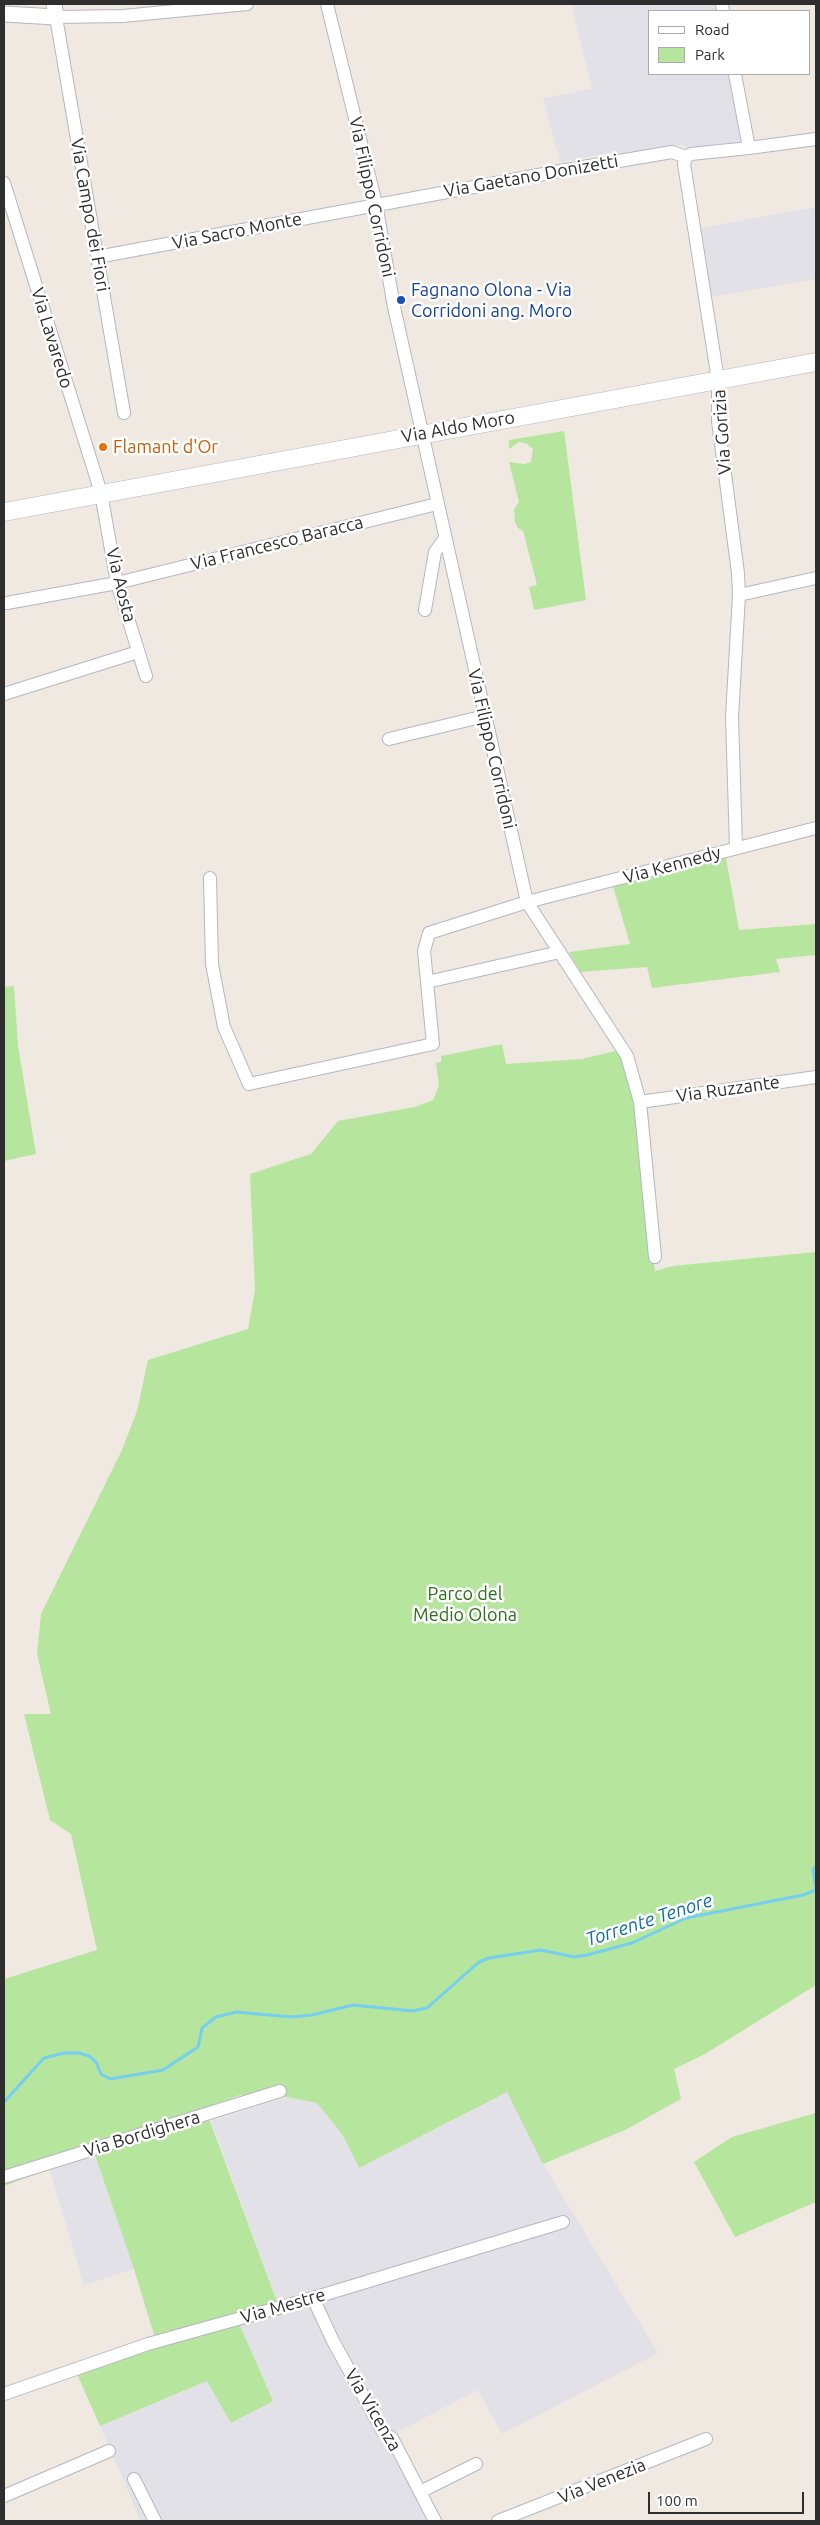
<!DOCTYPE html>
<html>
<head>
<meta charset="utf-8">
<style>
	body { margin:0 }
	#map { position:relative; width:820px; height:2525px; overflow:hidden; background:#efe9e1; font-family:Ubuntu,sans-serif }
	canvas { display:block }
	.frame { position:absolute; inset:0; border:5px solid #2e2e2e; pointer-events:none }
	.legend { position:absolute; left:648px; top:10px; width:162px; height:65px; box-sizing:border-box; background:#fff; border:1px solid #ababab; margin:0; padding:6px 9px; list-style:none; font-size:15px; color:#2e2e2e }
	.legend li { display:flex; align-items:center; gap:10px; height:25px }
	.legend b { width:25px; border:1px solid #ababab }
	.scale { position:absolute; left:648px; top:2492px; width:156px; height:22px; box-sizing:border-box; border:2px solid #2e2e2e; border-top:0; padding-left:6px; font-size:15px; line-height:18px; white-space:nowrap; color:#2e2e2e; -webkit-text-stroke:4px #fff; paint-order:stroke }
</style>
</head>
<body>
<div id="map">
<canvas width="820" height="2525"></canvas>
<div class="frame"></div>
<ul class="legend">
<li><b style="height:6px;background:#fff"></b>Road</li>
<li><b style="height:14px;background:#b6e59e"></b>Park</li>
</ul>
<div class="scale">100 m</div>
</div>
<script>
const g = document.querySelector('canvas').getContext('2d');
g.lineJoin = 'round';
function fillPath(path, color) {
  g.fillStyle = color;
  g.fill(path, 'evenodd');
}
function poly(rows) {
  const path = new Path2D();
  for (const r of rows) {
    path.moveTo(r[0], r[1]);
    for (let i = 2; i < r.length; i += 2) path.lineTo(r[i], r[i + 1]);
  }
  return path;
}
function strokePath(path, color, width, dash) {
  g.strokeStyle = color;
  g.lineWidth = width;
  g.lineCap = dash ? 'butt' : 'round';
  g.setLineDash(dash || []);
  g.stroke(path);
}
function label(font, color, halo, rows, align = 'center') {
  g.font = font + ' Ubuntu,sans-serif';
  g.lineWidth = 5;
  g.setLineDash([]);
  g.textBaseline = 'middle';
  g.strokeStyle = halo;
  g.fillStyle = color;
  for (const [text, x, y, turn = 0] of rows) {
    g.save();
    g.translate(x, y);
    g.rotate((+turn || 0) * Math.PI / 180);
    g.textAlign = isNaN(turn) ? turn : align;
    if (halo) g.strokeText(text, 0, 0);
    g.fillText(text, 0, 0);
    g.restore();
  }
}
fillPath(poly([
	[573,4,715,4,716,11,649,11,649,74,728,74,741,142,690,150,683,145,608,158,605,154,560,162,543,98,592,89,574,16],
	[816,207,816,279,710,297,700,228],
	[507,2092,543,2164,658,2353,502,2434,478,2390,384,2439,430,2521,141,2521,100,2426,208,2381,240,2326,282,2314,211,2121,287,2097,317,2103,342,2134,359,2168],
	[94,2151,134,2269,84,2285,49,2168]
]), '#e3e1e8');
fillPath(poly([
	[564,431,586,600,534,610,529,587,537,585,523,531,518,528,515,522,514,510,519,502,509,462,524,464,531,462,533,449,527,444,519,442,509,449,509,440],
	[726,858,739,930,816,924,816,955,776,959,780,972,652,988,647,967,580,972,569,952,630,944,613,886],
	[14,986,18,1046,36,1154,4,1161,4,987],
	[502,1044,506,1064,582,1059,619,1050,633,1096,638,1126,642,1196,644,1196,655,1271,673,1266,816,1252,816,1985,705,2054,674,2069,681,2099,625,2130,543,2164,507,2092,359,2168,342,2134,317,2103,287,2097,240,2095,205,2108,282,2315,240,2326,273,2401,231,2423,207,2381,100,2426,77,2374,158,2348,134,2269,94,2152,4,2186,4,1979,97,1950,71,1834,50,1820,24,1714,51,1714,37,1654,41,1614,122,1450,137,1411,148,1360,248,1329,255,1290,250,1174,311,1154,338,1121,415,1107,433,1100,439,1086,436,1063,441,1062,441,1056],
	[816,2113,816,2202,735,2237,694,2162,732,2137]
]), '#b6e59e');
strokePath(poly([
	[4,2102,44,2058,64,2053,79,2053,89,2056,96,2062,101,2074,110,2079,163,2070,198,2047,202,2028,216,2017,236,2012,292,2017,312,2015,353,2005,413,2011,427,2008,479,1962,489,1958,541,1950,574,1957,587,1955,632,1943,686,1918,803,1895,816,1890,813,1869,816,1867]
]), '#75cff0', 3);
const minor = poly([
	[327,4,376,204,394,307,527,902,627,1056,640,1102,655,1257],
	[722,4,723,11],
	[735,74,749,148,691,154,686,157,684,164,718,380,718,421,738,573,739,595,732,717,736,848],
	[749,148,816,139],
	[4,183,101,493,117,583,146,676],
	[97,257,560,171,672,152,686,157],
	[124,413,56,17,123,16,247,4],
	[739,595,816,578],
	[7,603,117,583,437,504],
	[425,610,435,552,445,538],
	[4,694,138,652],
	[389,739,485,716],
	[210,878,212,964,224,1027,249,1084,433,1044,424,951,429,933,527,902,816,828],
	[427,982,560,952],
	[640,1102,816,1077],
	[4,2177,280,2091],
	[313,2298,333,2341,383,2432,392,2438,435,2521],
	[4,2394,148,2344,313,2298,563,2222],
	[134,2479,155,2521],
	[420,2492,476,2464],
	[4,2496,109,2451],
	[498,2521,706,2439]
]);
const tertiary = poly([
	[4,14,56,17,54,4]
]);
const secondary = poly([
	[4,512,816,362]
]);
strokePath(minor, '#b4b7c1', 14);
strokePath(tertiary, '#b4b7c1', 17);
strokePath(secondary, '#b4b7c1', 19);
strokePath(minor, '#fff', 12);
strokePath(tertiary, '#fff', 15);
strokePath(secondary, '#fff', 18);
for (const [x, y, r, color] of [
	[401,300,5,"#1a4fb4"],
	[103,447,5,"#e8710a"]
]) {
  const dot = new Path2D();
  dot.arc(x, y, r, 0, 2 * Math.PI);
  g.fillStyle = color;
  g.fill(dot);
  strokePath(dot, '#fff', 2);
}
label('18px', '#2e2e2e', '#fff', [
	["Via Gaetano Donizetti",531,176,-10],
	["Via Filippo Corridoni",372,197,78],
	["Via Campo dei Fiori",90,215,80],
	["Via Sacro Monte",237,231,-11],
	["Via Lavaredo",52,338,73],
	["Via Aldo Moro",458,427,-10],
	["Via Gorizia",722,432,-94],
	["Via Francesco Baracca",277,543,-14],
	["Via Aosta",121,585,76],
	["Via Filippo Corridoni",492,749,77],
	["Via Kennedy",672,865,-15],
	["Via Ruzzante",728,1089,-8],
	["Via Bordighera",142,2134,-17],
	["Via Mestre",283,2306,-16],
	["Via Vicenza",373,2410,59],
	["Via Venezia",602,2481,-22]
]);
label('18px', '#164399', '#fff', [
	["Fagnano Olona - Via",411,290],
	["Corridoni ang. Moro",411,311]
], 'left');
label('18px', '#c56008', '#fff', [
	["Flamant d'Or",113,447]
], 'left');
label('18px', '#2c6e1b', '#fff', [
	["Parco del",465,1594],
	["Medio Olona",465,1615]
]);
label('italic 19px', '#0d6fa3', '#fff', [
	["Torrente Tenore",649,1920,-18]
]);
</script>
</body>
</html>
